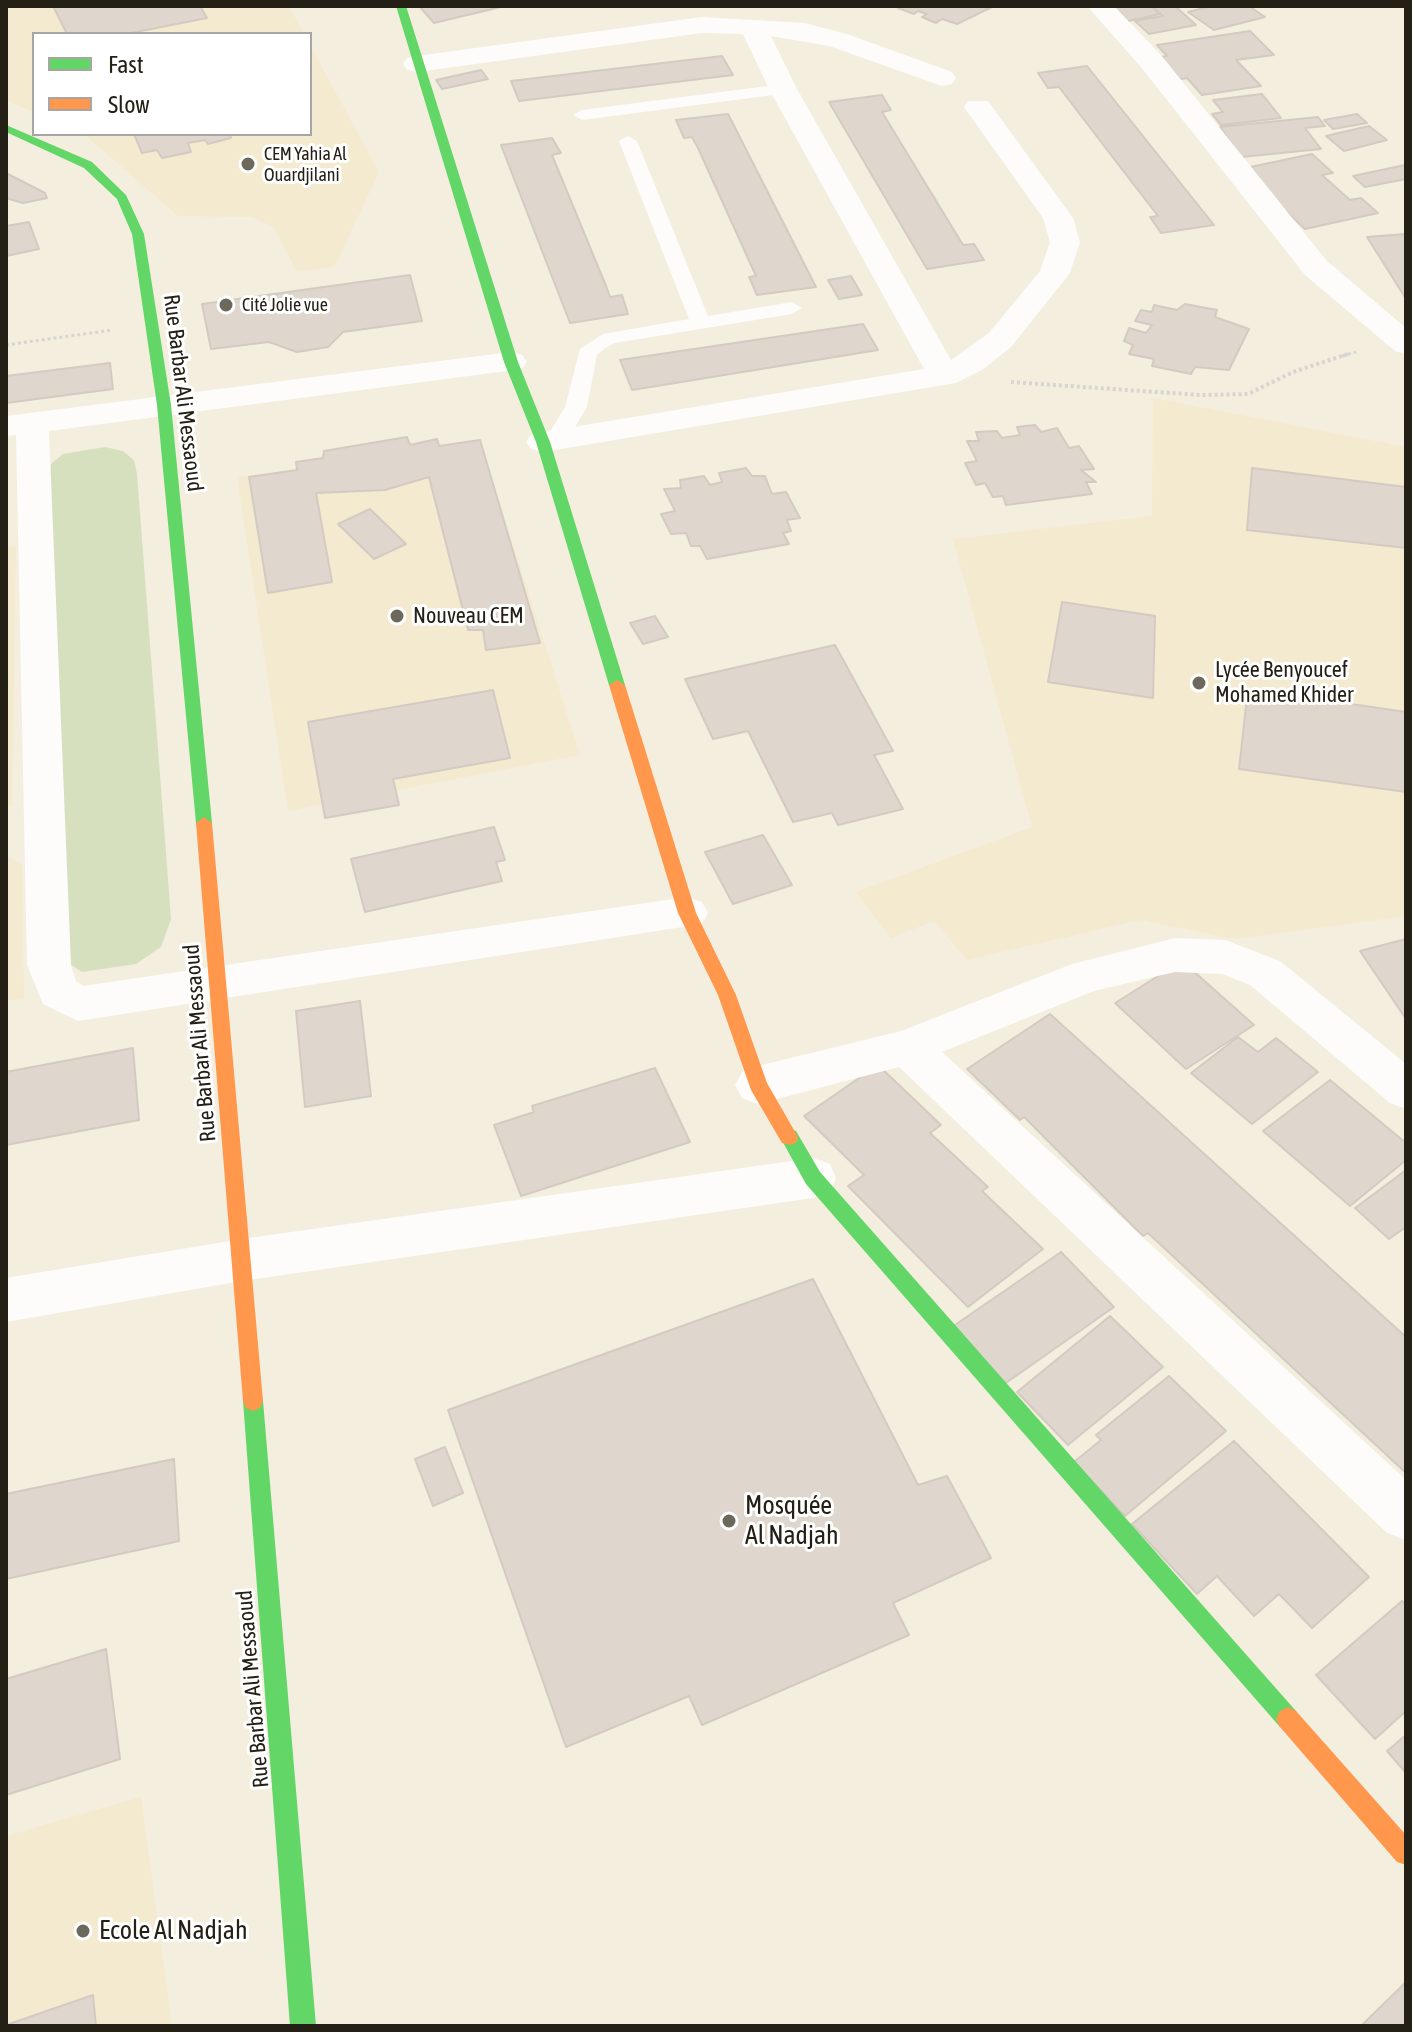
<!DOCTYPE html>
<html>
<head>
<meta charset="utf-8">
<style>
	body { margin:0 }
	#map { position:relative; width:1412px; height:2032px; overflow:hidden; background:#f3eede; font-family:"Asap Condensed",sans-serif }
	canvas { display:block }
	.frame { position:absolute; inset:0; border:8px solid #242016; pointer-events:none }
	.legend { position:absolute; left:32px; top:32px; width:280px; height:104px; box-sizing:border-box; background:#fff; border:2px solid #a7a6a2; margin:0; padding:10px 14px; list-style:none; font-size:24px; color:#242016 }
	.legend li { display:flex; align-items:center; gap:16px; height:40px }
	.legend b { width:40px; border:2px solid #a7a6a2 }
</style>
</head>
<body>
<div id="map">
<canvas width="1412" height="2032"></canvas>
<div class="frame"></div>
<ul class="legend">
<li><b style="height:10px;background:#63d668"></b>Fast</li>
<li><b style="height:10px;background:#ff974d"></b>Slow</li>
</ul>
</div>
<script>
const g = document.querySelector('canvas').getContext('2d');
g.lineJoin = 'round';
function fillPath(path, color) {
  g.fillStyle = color;
  g.fill(path, 'evenodd');
}
function poly(rows) {
  const path = new Path2D();
  for (const r of rows) {
    path.moveTo(r[0], r[1]);
    for (let i = 2; i < r.length; i += 2) path.lineTo(r[i], r[i + 1]);
  }
  return path;
}
function strokePath(path, color, width, dash) {
  g.strokeStyle = color;
  g.lineWidth = width;
  g.lineCap = dash ? 'butt' : 'round';
  g.setLineDash(dash || []);
  g.stroke(path);
}
function label(font, color, halo, rows, align = 'center') {
  g.font = font + ' "Asap Condensed",sans-serif';
  g.lineWidth = 6;
  g.setLineDash([]);
  g.textBaseline = 'middle';
  g.strokeStyle = halo;
  g.fillStyle = color;
  for (const [text, x, y, turn = 0] of rows) {
    g.save();
    g.translate(x, y);
    g.rotate((+turn || 0) * Math.PI / 180);
    g.textAlign = isNaN(turn) ? turn : align;
    if (halo) g.strokeText(text, 0, 0);
    g.fillText(text, 0, 0);
    g.restore();
  }
}
fillPath(poly([
	[6,6,289,6,304,34,34,34,34,112,6,101],
	[310,45,379,172,335,266,297,272,274,227,251,217,178,216,84,134,310,134],
	[1153,398,1406,447,1406,916,1236,939,1140,920,967,960,934,921,891,938,856,892,1032,827,953,539,1152,516],
	[407,437,410,445,437,439,440,446,480,440,580,755,288,811,237,477,296,470,296,462,323,458,324,451],
	[16,546,12,805,6,809,6,547],
	[6,855,22,865,24,998,6,1001],
	[141,1797,172,2026,6,2026,6,1836]
]), '#f4eacf');
fillPath(poly([
	[105,447,123,451,134,460,137,474,171,919,161,947,136,964,82,972,67,962,50,473,51,464,63,454]
]), '#d6e0bf');
const building = poly([
	[53,6,200,6,207,18,126,34,67,34,53,6],
	[419,6,505,6,434,23,419,6],
	[901,6,994,6,957,24,942,19,936,23,922,17,927,14,918,11,914,14,898,8,901,6],
	[1105,6,1150,6,1160,14,1124,22,1105,6],
	[1175,6,1196,25,1149,34,1135,21,1163,16,1153,7,1175,6],
	[1212,6,1249,6,1265,17,1214,30,1188,12,1212,6],
	[1250,31,1274,55,1236,60,1261,86,1202,95,1187,78,1176,80,1155,58,1167,56,1157,45,1250,31],
	[722,56,733,75,519,101,511,81,722,56],
	[1087,66,1214,225,1161,233,1150,217,1158,216,1111,155,1059,87,1048,88,1038,73,1087,66],
	[481,70,488,79,442,89,436,80,481,70],
	[1262,94,1281,118,1221,125,1212,114,1223,112,1213,100,1262,94],
	[882,95,891,110,882,112,963,245,974,244,984,260,927,269,829,102,882,95],
	[728,114,816,287,757,295,749,277,756,276,698,148,692,137,684,138,676,120,728,114],
	[1357,114,1367,123,1333,129,1324,120,1357,114],
	[1318,117,1325,126,1305,128,1321,149,1241,157,1220,127,1318,117],
	[1369,126,1387,140,1344,151,1326,136,1369,126],
	[134,134,230,134,231,138,208,144,205,140,188,143,191,152,162,158,157,150,142,153,134,134],
	[552,138,561,153,552,155,606,286,610,297,622,295,628,314,570,323,501,145,552,138],
	[1312,154,1333,173,1322,175,1350,200,1361,198,1378,213,1305,229,1241,169,1312,154],
	[1405,165,1406,179,1365,187,1353,176,1405,165],
	[6,173,45,193,47,198,23,203,6,198,6,173],
	[29,222,39,249,6,256,6,226,29,222],
	[1406,234,1406,299,1367,237,1406,234],
	[410,275,422,321,343,332,328,347,297,352,269,342,211,349,202,304,410,275],
	[851,276,862,295,839,299,828,280,851,276],
	[1185,304,1217,310,1215,317,1249,329,1229,370,1195,367,1191,374,1152,366,1154,359,1129,354,1133,345,1124,341,1129,328,1146,333,1152,325,1135,321,1141,310,1152,312,1154,305,1177,310,1185,304],
	[863,324,878,350,632,390,620,360,863,324],
	[110,363,113,389,6,403,6,376,110,363],
	[1035,425,1041,432,1057,428,1069,448,1079,446,1094,469,1081,470,1096,482,1086,482,1092,494,1006,505,1003,496,993,497,985,483,976,485,965,463,977,461,967,441,979,441,976,432,997,431,1002,438,1020,435,1017,427,1035,425],
	[407,437,410,445,437,439,439,446,480,440,540,643,486,650,483,630,468,630,429,477,385,490,316,493,332,582,268,593,249,477,297,470,296,462,323,458,324,451,407,437],
	[746,468,752,476,765,476,772,494,786,492,800,518,787,520,791,531,783,533,789,544,707,559,700,546,691,546,686,533,671,534,661,514,675,511,664,489,681,488,680,480,704,476,710,485,722,482,719,473,746,468],
	[1252,468,1406,487,1406,548,1247,530,1252,468],
	[370,509,406,544,374,559,338,524,370,509],
	[1062,602,1155,616,1153,698,1048,682,1062,602],
	[655,616,668,637,643,644,630,623,655,616],
	[835,645,893,751,874,755,903,809,838,825,832,813,793,822,748,731,713,739,685,679,835,645],
	[1248,689,1406,712,1406,792,1239,769,1248,689],
	[493,690,510,758,393,779,399,805,325,818,308,722,493,690],
	[494,827,505,860,496,862,502,881,365,912,351,859,494,827],
	[763,835,792,885,733,904,705,852,763,835],
	[1406,939,1406,1019,1360,951,1406,939],
	[1182,961,1254,1025,1186,1069,1115,1003,1182,961],
	[360,1001,371,1096,305,1107,296,1011,360,1001],
	[1050,1014,1406,1337,1406,1473,1148,1233,1143,1236,1024,1117,1020,1120,967,1069,1050,1014],
	[1238,1037,1258,1052,1276,1038,1318,1072,1252,1124,1191,1073,1238,1037],
	[133,1048,139,1120,6,1145,6,1072,133,1048],
	[878,1065,941,1125,930,1133,988,1187,982,1191,1043,1249,968,1307,848,1186,864,1175,804,1116,878,1065],
	[655,1068,690,1142,521,1196,494,1125,534,1112,532,1106,655,1068],
	[1330,1080,1406,1143,1406,1160,1350,1206,1263,1131,1330,1080],
	[1406,1170,1406,1227,1389,1239,1355,1208,1406,1170],
	[1061,1252,1114,1307,1003,1385,952,1327,1061,1252],
	[813,1279,918,1485,947,1476,991,1558,893,1603,909,1635,702,1725,689,1696,566,1747,448,1410,813,1279],
	[1110,1316,1163,1367,1068,1445,1017,1392,1110,1316],
	[1169,1376,1226,1431,1125,1516,1074,1462,1101,1440,1096,1435,1169,1376],
	[1234,1441,1369,1577,1312,1628,1279,1594,1254,1616,1217,1576,1197,1594,1132,1524,1234,1441],
	[445,1447,463,1493,433,1506,415,1459,445,1447],
	[174,1459,179,1541,6,1579,6,1494,174,1459],
	[1402,1601,1406,1605,1406,1711,1375,1739,1316,1675,1402,1601],
	[106,1649,120,1759,6,1795,6,1679,106,1649],
	[1406,1735,1406,1773,1387,1751,1406,1735],
	[1406,1982,1406,2026,1361,2026,1406,1982],
	[93,1995,96,2026,6,2026,6,2025,93,1995]
]);
fillPath(building, '#dfd7cd');
strokePath(building, '#d3cbc1', 2);
strokePath(poly([
	[6,345,112,330],
	[1342,356,1356,352]
]), '#d7d5d1', 3, [3, 3]);
strokePath(poly([
	[1011,382,1200,395,1248,394,1293,372,1348,354]
]), '#d7d5d1', 4, [3, 3]);
fillPath(poly([
	[783,84,789,85,789,93,582,120,573,115,582,110,783,84],
	[628,136,637,141,708,316,792,302,802,308,792,314,615,343,605,348,597,355,587,407,564,445,556,447,545,440,565,407,580,349,603,334,689,319,619,141,628,136]
]), '#fdfcfa');
fillPath(poly([
	[1087,6,1114,6,1161,55,1327,261,1406,328,1406,354,1395,351,1305,275,1141,67,1087,6],
	[702,17,804,23,847,34,952,72,956,78,952,84,942,86,829,46,771,36,797,89,951,360,989,333,1040,271,1050,242,1043,218,964,107,968,101,988,101,1073,218,1080,242,1070,273,1011,347,982,370,956,383,543,452,531,449,526,442,531,435,543,432,924,369,769,89,743,34,702,33,417,72,407,70,403,64,407,58,417,56,702,17],
	[511,352,522,355,527,362,522,369,49,431,71,965,76,981,83,986,687,897,702,902,708,913,702,924,78,1021,43,1004,27,965,16,435,6,436,6,416,511,352],
	[1175,938,1225,940,1280,961,1406,1064,1406,1109,1390,1103,1250,985,1222,974,1175,972,1094,991,942,1052,1406,1480,1406,1540,1387,1533,899,1067,758,1104,742,1098,735,1085,742,1072,758,1066,901,1031,1072,964,1175,938],
	[813,1158,830,1164,836,1178,830,1192,813,1198,242,1281,6,1322,6,1278,242,1239,813,1158]
]), '#fdfcfa');
fillPath(poly([
	[396,6,406,6,518,362,550,442,625,685,623,689,617,690,609,685,536,442,504,362,396,6],
	[6,125,92,162,126,195,144,234,171,405,212,823,204,829,196,823,157,405,132,234,117,199,84,168,6,132,6,125],
	[789,1129,796,1131,820,1172,1296,1711,1300,1719,1296,1727,1288,1731,1280,1727,806,1184,780,1137,782,1131,789,1129],
	[253,1391,260,1394,263,1401,316,2026,290,2026,243,1401,246,1394,253,1391]
]), '#63d668');
fillPath(poly([
	[617,680,625,685,696,913,736,995,767,1083,798,1137,796,1143,789,1145,782,1143,751,1090,718,995,678,913,609,685,617,680],
	[204,817,212,823,263,1401,260,1408,253,1411,246,1408,243,1401,196,823,204,817],
	[1288,1707,1296,1711,1406,1835,1406,1865,1397,1862,1280,1727,1276,1719,1280,1711,1288,1707]
]), '#ff974d');
for (const [x, y, r, color] of [
	[248,164,8,"#6c685c"],
	[226,305,8,"#6c685c"],
	[397,616,8,"#6c685c"],
	[1199,683,8,"#6c685c"],
	[729,1521,8,"#6c685c"],
	[83,1931,8,"#6c685c"]
]) {
  const dot = new Path2D();
  dot.arc(x, y, r, 0, 2 * Math.PI);
  g.fillStyle = color;
  g.fill(dot);
  strokePath(dot, '#fff', 3);
}
label('18px', '#242016', '#fff', [
	["CEM Yahia Al",264,154],
	["Ouardjilani",264,175],
	["Cité Jolie vue",242,305]
], 'left');
label('22px', '#242016', '#fff', [
	["Rue Barbar Ali Messaoud",183,393,83],
	["Rue Barbar Ali Messaoud",200,1043,-95],
	["Rue Barbar Ali Messaoud",253,1689,-95]
]);
label('22px', '#242016', '#fff', [
	["Nouveau CEM",413,616],
	["Lycée Benyoucef",1215,670],
	["Mohamed Khider",1215,695]
], 'left');
label('26px', '#242016', '#fff', [
	["Mosquée",745,1506],
	["Al Nadjah",745,1536],
	["Ecole Al Nadjah",99,1931]
], 'left');
</script>
</body>
</html>
